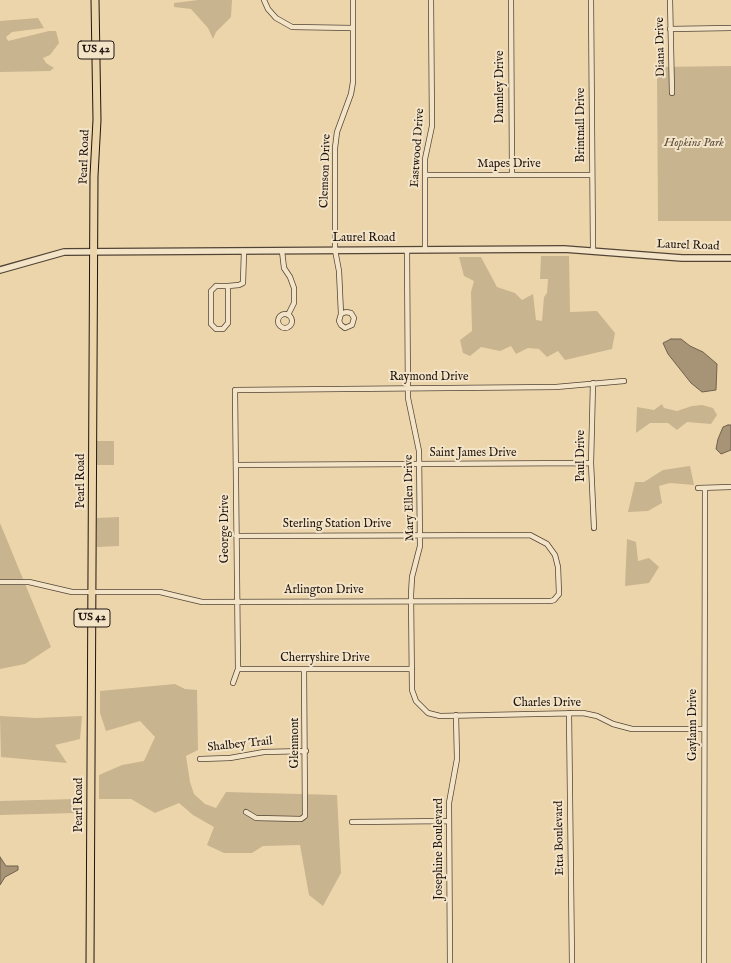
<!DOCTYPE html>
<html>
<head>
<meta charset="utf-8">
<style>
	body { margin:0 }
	canvas { display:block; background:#ecd5ab }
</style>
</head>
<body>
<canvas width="731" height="963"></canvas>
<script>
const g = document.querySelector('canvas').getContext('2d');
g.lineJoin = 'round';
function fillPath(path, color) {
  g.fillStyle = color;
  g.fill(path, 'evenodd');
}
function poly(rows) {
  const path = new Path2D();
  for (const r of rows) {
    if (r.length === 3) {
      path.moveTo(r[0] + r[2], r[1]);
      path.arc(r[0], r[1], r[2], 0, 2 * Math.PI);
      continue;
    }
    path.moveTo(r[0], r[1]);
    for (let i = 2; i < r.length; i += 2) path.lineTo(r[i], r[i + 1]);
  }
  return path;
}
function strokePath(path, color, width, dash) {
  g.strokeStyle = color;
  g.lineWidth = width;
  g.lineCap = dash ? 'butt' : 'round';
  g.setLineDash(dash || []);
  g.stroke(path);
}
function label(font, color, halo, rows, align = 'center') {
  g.font = font + ' "IM FELL English",serif';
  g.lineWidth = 4;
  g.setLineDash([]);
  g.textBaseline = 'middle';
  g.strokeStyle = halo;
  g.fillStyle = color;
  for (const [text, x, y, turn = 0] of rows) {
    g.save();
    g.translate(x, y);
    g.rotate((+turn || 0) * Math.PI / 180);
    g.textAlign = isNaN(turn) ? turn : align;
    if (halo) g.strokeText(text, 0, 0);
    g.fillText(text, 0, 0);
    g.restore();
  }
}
fillPath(poly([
	[198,0,232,0,231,17,216,32,213,39,208,28,191,9,174,7,174,3],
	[38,18,44,28,12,32,6,37,8,41,49,31,56,31,59,43,50,55,43,58,46,63,54,68,50,71,0,72,0,21],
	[731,66,731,221,658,221,657,67],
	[541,256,569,256,570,312,597,311,615,333,612,349,565,360,558,351,547,357,539,349,528,348,516,354,511,346,500,351,481,347,470,356,463,353,460,340,472,331,471,292,474,281,464,276,459,257,481,257,497,287,515,293,522,300,533,294,536,320,542,321,544,297,547,293,548,279,540,279],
	[662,404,664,408,677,411,692,406,702,405,713,408,717,415,711,424,687,422,677,430,668,423,650,423,636,433,637,407,654,410],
	[97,441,114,441,114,465,96,465],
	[690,466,694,485,670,483,659,486,662,503,648,511,628,512,635,482,644,482,663,470],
	[119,517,119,546,97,547,97,518],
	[0,523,51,647,25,664,0,669],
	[627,539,636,542,638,561,649,558,659,567,649,583,625,586],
	[175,684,185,689,197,690,198,750,186,756,190,782,194,794,205,804,216,808,226,792,337,795,341,873,323,906,309,895,300,845,263,846,252,853,224,853,207,845,214,827,193,815,179,803,155,813,131,799,99,799,99,775,122,765,144,761,155,737,140,721,106,731,100,713,100,691],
	[0,716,36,718,82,716,80,739,55,745,67,763,1,757],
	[75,799,75,813,0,815,0,801]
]), '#c9b490');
const water = poly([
	[671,339,681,339,690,346,703,352,717,364,716,390,702,392,691,383,668,354,663,343,671,339],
	[728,425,731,425,731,450,721,454,716,449,718,439,723,427,728,425],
	[0,857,6,866,18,866,18,870,5,877,0,885,0,857]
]);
fillPath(water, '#a79476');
strokePath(water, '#71614d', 1);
const minor = poly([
	[264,0,268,9,276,18,292,27,353,28],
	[511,0,512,174],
	[591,0,593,250],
	[670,0,672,93],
	[670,29,731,28],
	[425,175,592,175],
	[407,250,408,398,419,451,420,546,412,577,411,595,412,690,416,701,428,713,440,716,583,713,597,716,613,724,632,729,704,729],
	[425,250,425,159,432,126,431,0],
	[282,251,284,268,290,277,294,288,294,303,288,315],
	[216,286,228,286,228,323,223,329,216,329,211,324,211,291,216,286],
	[228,286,239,285,243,283,244,251],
	[285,321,7],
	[341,314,346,312,351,313,354,318,352,325,345,328,341,325,339,321,341,314,339,271,335,250,335,148,337,132,351,94,353,82,353,0],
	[593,383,591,463,594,528],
	[236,465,591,463],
	[698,488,731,487],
	[0,582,29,582,72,592,160,592,202,602,551,601,554,600,559,594,558,567,555,555,547,544,530,535,236,536],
	[238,669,412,669],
	[233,683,238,669,235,390,556,387,624,381],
	[569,713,572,963],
	[200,759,230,758,264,752,306,751],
	[246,812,256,818,301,819,305,816,304,669],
	[352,822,449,821],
	[450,963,449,803,457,759,456,715],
	[704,963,705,488]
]);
const tertiary = poly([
	[0,270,64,252,564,249,682,258,731,258]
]);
const primary = poly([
	[90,963,94,176,97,120,95,0]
]);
strokePath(minor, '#534536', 6);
strokePath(tertiary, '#534536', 8);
strokePath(primary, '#20150f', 9);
strokePath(minor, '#f3e4c8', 4.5);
strokePath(tertiary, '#f3e4c8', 5.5);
strokePath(primary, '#ecd5ab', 7);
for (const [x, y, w] of [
	[96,50,36],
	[92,618,36]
]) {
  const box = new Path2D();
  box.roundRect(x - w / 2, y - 9, w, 18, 3);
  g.fillStyle = '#f3e4c8';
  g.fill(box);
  strokePath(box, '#20150f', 1);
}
label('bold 11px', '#20150f', null, [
	["US 42",96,50],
	["US 42",92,618]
]);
label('12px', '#20150f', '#f3e4c8', [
	["Diana Drive",661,47,-91],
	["Dannley Drive",501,87,-90],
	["Brintnall Drive",582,125,-90],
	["Eastwood Drive",418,148,-86],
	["Pearl Road",85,157,-88],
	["Mapes Drive",509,165],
	["Clemson Drive",326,171,-88],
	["Laurel Road",364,239],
	["Laurel Road",688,246,2],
	["Raymond Drive",429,378],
	["Saint James Drive",473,454],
	["Paul Drive",582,456,-90],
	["Pearl Road",82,481,-90],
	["Mary Ellen Drive",410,498,-91],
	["Sterling Station Drive",337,525],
	["George Drive",226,529,-90],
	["Arlington Drive",324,591],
	["Cherryshire Drive",325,659],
	["Charles Drive",547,704],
	["Gaylann Drive",694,725,-90],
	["Glenmont",296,743,-90],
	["Shalbey Trail",240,745,-6],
	["Pearl Road",80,805,-90],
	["Etta Boulevard",560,838,-91],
	["Josephine Boulevard",440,849,-90]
]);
label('italic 12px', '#5b4d3c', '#f3e4c8', [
	["Hopkins Park",694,144]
]);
</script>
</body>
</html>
